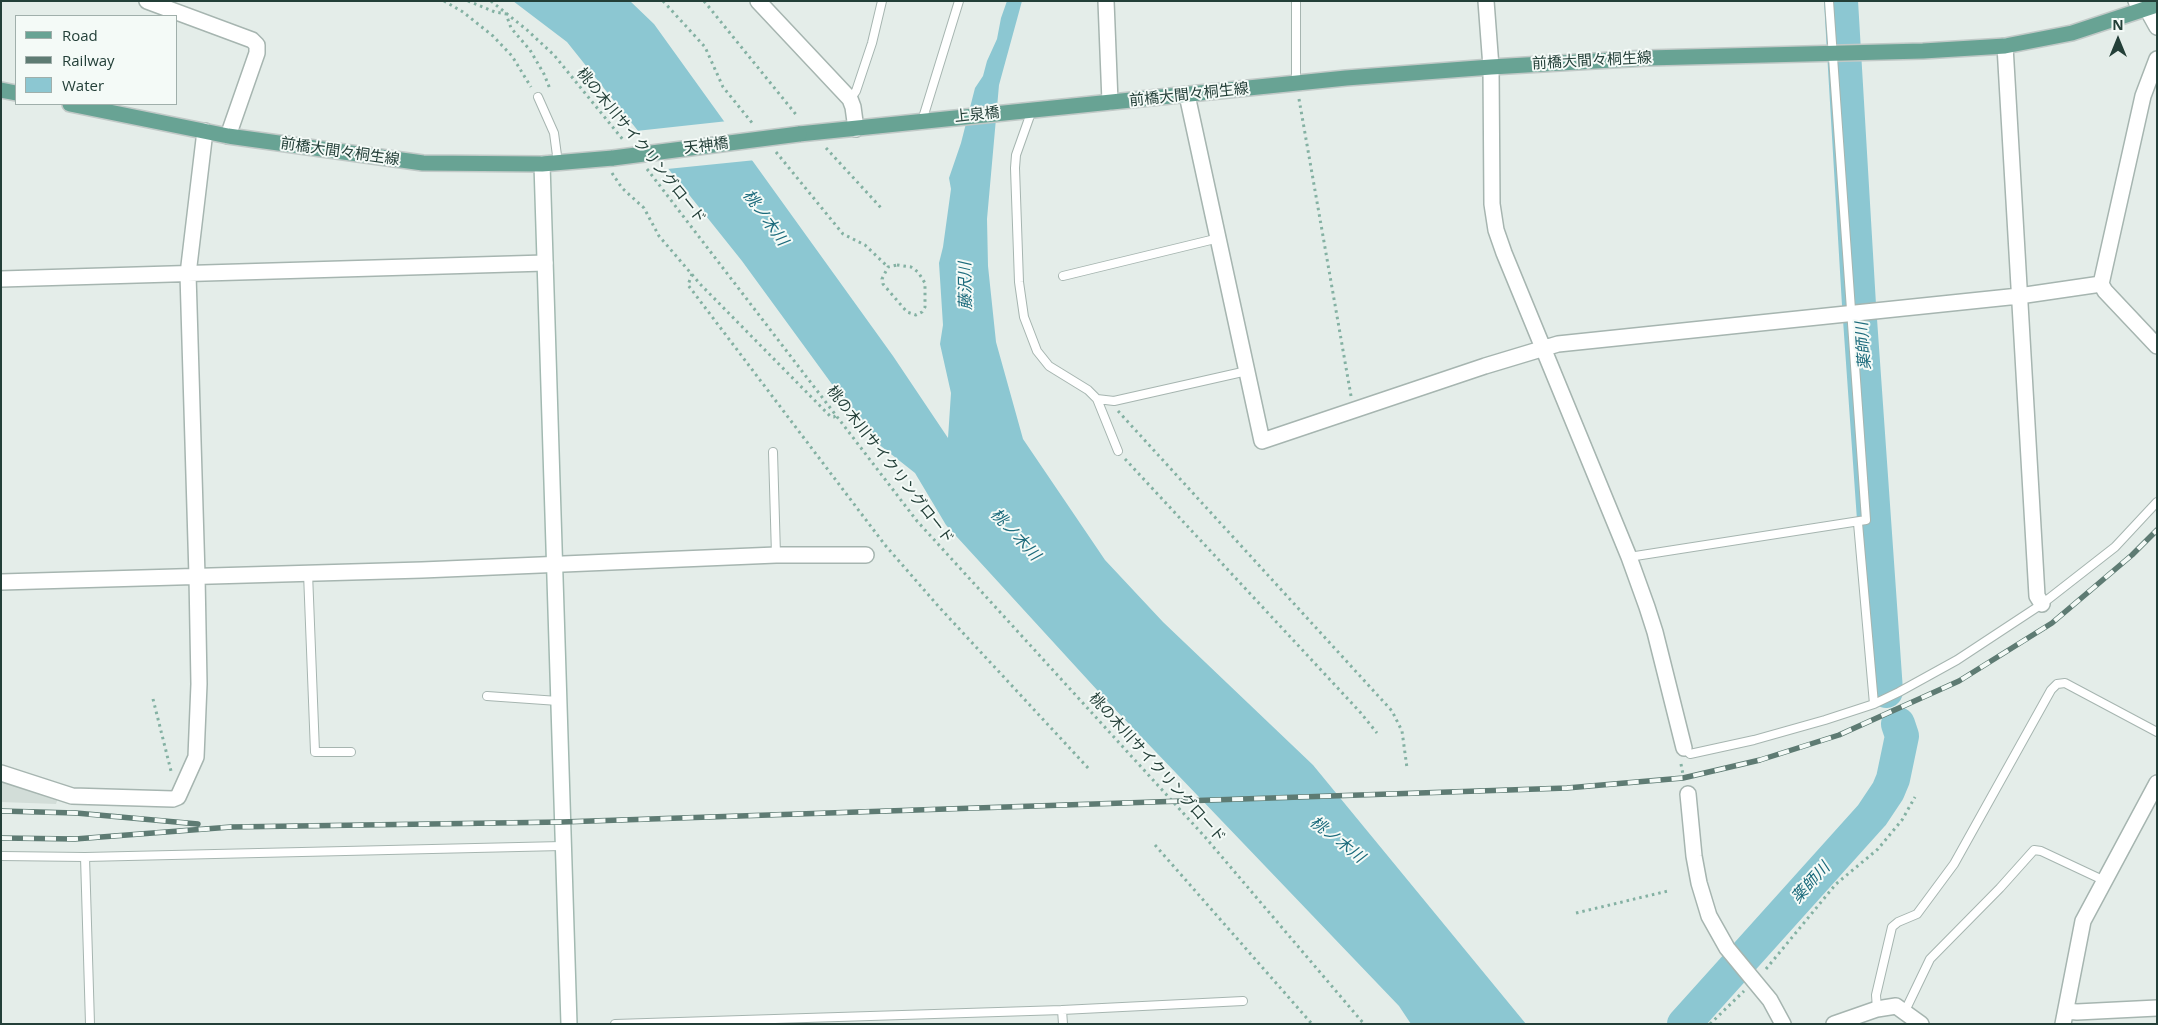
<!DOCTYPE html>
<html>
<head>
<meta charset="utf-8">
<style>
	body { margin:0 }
	#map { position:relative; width:2158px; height:1025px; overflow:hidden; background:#e4ede9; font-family:"Open Sans",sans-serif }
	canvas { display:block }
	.frame { position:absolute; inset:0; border:2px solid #233f38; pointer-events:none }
	.legend { position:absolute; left:15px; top:15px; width:162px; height:90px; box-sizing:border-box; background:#f4faf7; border:1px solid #a0afab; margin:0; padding:6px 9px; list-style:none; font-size:15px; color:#233f38 }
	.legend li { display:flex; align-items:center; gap:10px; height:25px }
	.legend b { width:25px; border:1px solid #a0afab }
	.north { position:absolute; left:2093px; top:15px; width:50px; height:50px; -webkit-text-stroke:4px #f4faf7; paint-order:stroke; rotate:0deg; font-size:14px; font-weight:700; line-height:20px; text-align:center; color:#233f38 }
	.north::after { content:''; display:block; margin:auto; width:18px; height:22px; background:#233f38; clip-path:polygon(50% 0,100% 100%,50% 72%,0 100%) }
</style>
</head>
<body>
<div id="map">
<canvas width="2158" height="1025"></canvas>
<div class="frame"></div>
<ul class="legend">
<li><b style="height:6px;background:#68a394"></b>Road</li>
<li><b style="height:6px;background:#5e7b73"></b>Railway</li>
<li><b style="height:14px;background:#8cc7d2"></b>Water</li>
</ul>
<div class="north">N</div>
</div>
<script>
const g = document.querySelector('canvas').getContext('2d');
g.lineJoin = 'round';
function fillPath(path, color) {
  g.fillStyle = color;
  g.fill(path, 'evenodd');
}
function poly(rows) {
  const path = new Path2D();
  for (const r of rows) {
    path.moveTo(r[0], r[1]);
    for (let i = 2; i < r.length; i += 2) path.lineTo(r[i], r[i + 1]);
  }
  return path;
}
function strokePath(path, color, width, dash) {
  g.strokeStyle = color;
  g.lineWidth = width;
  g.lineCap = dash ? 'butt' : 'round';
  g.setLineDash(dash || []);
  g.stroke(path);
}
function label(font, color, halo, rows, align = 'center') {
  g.font = font + ' "Open Sans","Noto Sans JP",sans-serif';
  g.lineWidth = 4;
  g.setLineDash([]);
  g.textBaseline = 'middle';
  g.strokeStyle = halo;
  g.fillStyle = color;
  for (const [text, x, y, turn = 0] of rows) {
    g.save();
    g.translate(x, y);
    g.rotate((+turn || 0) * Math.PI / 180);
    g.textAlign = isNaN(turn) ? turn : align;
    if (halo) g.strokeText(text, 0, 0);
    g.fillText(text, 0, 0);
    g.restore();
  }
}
fillPath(poly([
	[1,777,58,798,56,804,1,802]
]), '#d2ddd8');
fillPath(poly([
	[513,1,630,1,654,24,893,356,948,438,951,393,940,344,943,325,939,263,943,247,951,189,949,178,961,143,975,88,983,76,987,61,997,39,1001,18,1007,1,1022,1,999,85,987,219,988,266,996,342,1023,439,1105,560,1163,622,1313,765,1526,1024,1411,1024,1399,1006,1109,703,946,525,915,473,872,439,742,261,567,42]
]), '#8cc7d2');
fillPath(poly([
	[728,121,756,160,667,169,636,131]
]), '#e4ede9');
strokePath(poly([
	[1841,1,1859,305,1886,691],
	[1684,1024,1872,815,1888,791,1893,779,1902,736,1898,724]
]), '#8cc7d2', 34);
const lane = poly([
	[1296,84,1296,1],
	[538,97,554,133,558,163],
	[850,99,856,91,872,43,882,1],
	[1032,110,1016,155,1015,168,1019,282,1024,317,1037,351,1049,366,1088,390,1097,399,1118,451],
	[922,121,959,1],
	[1063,276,1219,238],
	[1097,399,1114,401,1247,371],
	[773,452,776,555],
	[1858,523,1874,704],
	[1629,557,1866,520,1829,1],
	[308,573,315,752,351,752],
	[487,696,558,701],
	[1684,748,1690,754,1754,740,1825,720,1874,704,1899,692,1957,660,2042,604,2115,547,2157,502],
	[1,856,85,857,562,846],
	[85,857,90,1024],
	[1877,1009,1876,995,1892,927,1898,922,1917,914,1954,864,2051,690,2057,684,2065,683,2157,732],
	[1062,1010,1063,1024],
	[1905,1011,1930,959,2000,888,2034,850,2041,851,2105,881],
	[615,1024,1062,1010,1243,1001]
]);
const street = poly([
	[147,1,252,40,257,45,257,53,228,136],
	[758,1,850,99,853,107,856,129],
	[1106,1,1110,102],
	[1486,1,1491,67,1492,204,1496,230,1504,253,1629,557,1647,607,1655,632,1684,748],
	[2136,1,2147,9,2157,27],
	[2005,46,2037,596,2042,604],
	[2157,59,2143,96,2101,284,2105,291,2157,346],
	[1187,95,1262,441,1485,366,1558,344,2019,296,2101,284],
	[1,279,545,263],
	[1,582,422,570,776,555,866,555],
	[1,773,72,796,173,799,178,797,196,757,199,684,197,576,188,274,205,131],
	[1688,794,1694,856,1699,883,1709,916,1727,948,1770,1000,1783,1024],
	[2066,1011,2077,1012,2157,1008],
	[1834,1024,1877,1009,1896,1006,1921,1024],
	[2063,1024,2083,921,2157,783]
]);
const secondary = poly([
	[542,164,569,1024]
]);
const primary = poly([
	[1,90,16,93],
	[70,104,228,136,423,163,542,164,613,158],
	[799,134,1346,78,1491,67,1647,58,1923,51,2005,46,2072,33,2157,5]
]);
strokePath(lane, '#a6b5b0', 10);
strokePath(street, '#a6b5b0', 18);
strokePath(secondary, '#a2b9b1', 18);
strokePath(primary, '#c1c9c7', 18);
strokePath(poly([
	[444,1,463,12,493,36,512,56,531,87],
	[468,1,495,12,506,14,511,28,530,50,544,74,550,89],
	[491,1,527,30,554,55,624,141],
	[663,1,705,47,723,87,753,124],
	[704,1,798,117],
	[1299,99,1351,396],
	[826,148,883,210],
	[776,152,843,234,865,245,888,267],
	[647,169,917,521,1205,837,1364,1024],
	[612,173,622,188,644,208,659,236,701,285,830,416,834,417,836,415],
	[897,265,911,267,918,272,925,283,925,307,922,312,916,315,907,312,883,284,882,279,888,267,897,265],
	[692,274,688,285,885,545,939,607,1089,769],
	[1118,411,1392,711,1402,731,1407,768],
	[1125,459,1360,712,1377,733],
	[153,699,171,771],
	[1681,764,1684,780],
	[1155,845,1312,1024],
	[1576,913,1668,891],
	[1766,969,1836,884,1878,849,1902,820,1915,797],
	[1710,1024,1744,991]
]), '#84b1a3', 3, [2.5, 4]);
strokePath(lane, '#fff', 8);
strokePath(street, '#fff', 15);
strokePath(secondary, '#fff', 15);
strokePath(primary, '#68a394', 15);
const rail = poly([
	[1,811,76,813,198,824],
	[1,838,75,839,231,827,562,822,1567,788,1683,778,1760,760,1839,735,1959,681,2052,623,2132,555,2157,530]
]);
strokePath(rail, '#5e7b73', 5.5);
strokePath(rail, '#f4faf7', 4, [11]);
const primaryBridge = poly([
	[613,158,799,134]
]);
strokePath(primaryBridge, '#c1c9c7', 18, []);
strokePath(primaryBridge, '#68a394', 15);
label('15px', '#233f38', '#f4faf7', [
	["前橋大間々桐生線",1592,61,-3],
	["前橋大間々桐生線",1189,95,-6],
	["上泉橋",977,115,-6],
	["桃の木川サイクリングロード",641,146,51],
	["天神橋",706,146,-7],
	["前橋大間々桐生線",340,152,8],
	["桃の木川サイクリングロード",890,465,52],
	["桃の木川サイクリングロード",1157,768,48]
]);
label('italic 16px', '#1c6b7c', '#f4faf7', [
	["桃ノ木川",765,218,54],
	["藤沢川",966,286,-91],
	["薬師川",1864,346,-94],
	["桃ノ木川",1015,535,47],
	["桃ノ木川",1337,840,38],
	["薬師川",1811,883,-48]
]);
</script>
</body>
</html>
